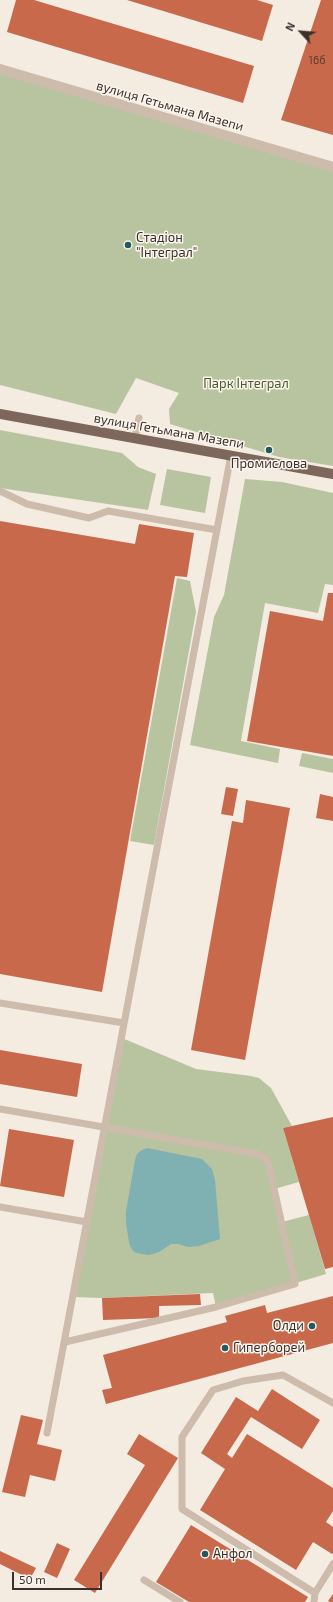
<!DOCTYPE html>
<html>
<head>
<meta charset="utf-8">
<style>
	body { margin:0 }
	#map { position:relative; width:333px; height:1602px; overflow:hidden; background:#f4ebe1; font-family:"Exo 2",sans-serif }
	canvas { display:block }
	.north { position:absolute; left:281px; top:12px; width:40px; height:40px; -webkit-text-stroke:3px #fbf5ee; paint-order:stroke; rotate:296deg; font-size:11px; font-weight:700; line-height:16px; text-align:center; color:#3b302b }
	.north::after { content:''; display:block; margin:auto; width:14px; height:18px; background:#3b302b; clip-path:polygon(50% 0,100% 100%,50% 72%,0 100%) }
	.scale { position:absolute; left:12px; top:1572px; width:90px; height:18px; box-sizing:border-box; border:2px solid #3b302b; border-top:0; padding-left:5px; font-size:12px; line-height:14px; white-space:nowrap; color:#3b302b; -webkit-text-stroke:3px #fbf5ee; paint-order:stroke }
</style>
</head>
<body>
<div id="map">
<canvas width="333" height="1602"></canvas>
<div class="north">N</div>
<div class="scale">50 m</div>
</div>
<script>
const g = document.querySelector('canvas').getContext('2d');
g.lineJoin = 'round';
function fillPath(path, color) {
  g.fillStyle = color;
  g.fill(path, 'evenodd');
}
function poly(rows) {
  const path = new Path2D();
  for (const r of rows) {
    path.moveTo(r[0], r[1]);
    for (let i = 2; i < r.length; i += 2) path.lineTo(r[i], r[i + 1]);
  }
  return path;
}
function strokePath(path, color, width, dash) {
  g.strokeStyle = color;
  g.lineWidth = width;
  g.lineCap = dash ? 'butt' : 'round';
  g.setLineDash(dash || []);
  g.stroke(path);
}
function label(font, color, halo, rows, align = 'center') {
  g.font = font + ' "Exo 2",sans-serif';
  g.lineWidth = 3;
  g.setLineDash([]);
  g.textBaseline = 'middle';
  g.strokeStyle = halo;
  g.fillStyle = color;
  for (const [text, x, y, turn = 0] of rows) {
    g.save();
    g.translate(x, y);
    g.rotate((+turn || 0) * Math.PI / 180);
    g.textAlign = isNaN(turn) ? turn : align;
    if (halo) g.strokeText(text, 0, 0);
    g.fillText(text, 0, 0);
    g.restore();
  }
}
fillPath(poly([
	[0,69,333,167,333,466,279,457,170,424,169,409,179,393,136,378,116,414,0,385],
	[0,430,122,453,138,467,156,474,148,510,0,488],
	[167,469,211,477,205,513,160,505],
	[245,479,282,482,333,493,333,585,325,584,318,613,265,603,241,741,280,749,278,763,190,745,214,617,224,595],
	[177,578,190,581,196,612,154,845,130,841],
	[302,753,333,759,333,773,299,766],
	[122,1038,196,1069,251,1076,259,1078,271,1088,292,1126,283,1128,299,1182,274,1189,282,1222,309,1215,326,1274,216,1307,213,1293,102,1298,73,1297]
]), '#b8c4a0');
fillPath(poly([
	[147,1148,202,1159,212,1169,215,1180,220,1239,199,1246,188,1247,178,1244,171,1244,159,1252,149,1255,136,1253,132,1250,129,1243,126,1223,126,1211,135,1160,137,1154,142,1150]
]), '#7fb0b2');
fillPath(poly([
	[16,0,34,0,254,66,243,103,7,32],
	[127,0,257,0,273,5,262,41],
	[321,0,333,0,333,135,281,120],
	[0,521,135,544,139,524,194,533,187,577,175,576,102,992,0,974],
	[328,593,333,593,333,756,247,741,270,611,323,621],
	[226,787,238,789,233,816,221,814],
	[320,794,333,797,333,821,316,818],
	[246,800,290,808,245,1060,191,1050,232,821,243,823],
	[0,1050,82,1064,77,1097,0,1084],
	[333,1117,333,1267,325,1269,283,1128],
	[9,1129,74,1140,64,1197,0,1186],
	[200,1294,201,1305,159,1306,159,1318,103,1320,102,1298],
	[333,1296,333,1343,106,1404,102,1390,112,1388,103,1355,227,1322,225,1316,265,1305,267,1313],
	[272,1389,320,1420,302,1449,251,1417,227,1454,232,1458,247,1434,333,1488,333,1511,326,1522,333,1527,333,1553,332,1554,313,1542,296,1570,200,1510,225,1469,201,1453,236,1397,258,1411],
	[21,1415,43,1420,37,1444,62,1450,55,1481,30,1475,25,1497,2,1492],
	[139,1434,178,1458,95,1593,74,1580,145,1465,127,1454],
	[191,1525,308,1597,305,1602,189,1602,156,1582],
	[57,1543,70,1549,57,1578,44,1572],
	[0,1551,36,1568,30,1579,0,1564],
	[333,1594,333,1602,330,1602,328,1601]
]), '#c8694b');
strokePath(poly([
	[135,438,139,418],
	[0,491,27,504,89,518,108,511,217,530],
	[0,1003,124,1023],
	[0,1109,258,1154,268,1161,295,1284,216,1307,65,1342],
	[0,1207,87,1222],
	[47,1433,231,455],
	[144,1580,180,1602],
	[315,1593,182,1509,182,1437,213,1390,243,1381,283,1375,333,1403],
	[314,1602,315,1593,333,1564]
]), '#cdbbac', 7);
strokePath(poly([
	[0,69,333,167]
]), '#cdbbac', 10);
strokePath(poly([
	[0,414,333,474]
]), '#7d675c', 10);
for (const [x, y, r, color] of [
	[128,245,4,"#1f5a5e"],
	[269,450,4,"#1f5a5e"],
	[312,1326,4,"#1f5a5e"],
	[225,1348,4,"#1f5a5e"],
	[205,1554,4,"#1f5a5e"]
]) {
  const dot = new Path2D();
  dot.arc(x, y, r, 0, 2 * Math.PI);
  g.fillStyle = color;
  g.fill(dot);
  strokePath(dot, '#fbf5ee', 1.5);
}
label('11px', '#5e3e33', null, [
	["16б",317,60]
]);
label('13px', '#3b302b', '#fbf5ee', [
	["вулиця Гетьмана Мазепи",170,106,16],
	["вулиця Гетьмана Мазепи",169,431,10]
]);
label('13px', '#3b302b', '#fbf5ee', [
	["Стадіон",136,238],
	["\"Інтеграл\"",136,253],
	["Промислова",269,464,"center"],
	["Олди",304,1326,"right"],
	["Гиперборей",233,1348],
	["Анфол",213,1554]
], 'left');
label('13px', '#4a5a2e', '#fbf5ee', [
	["Парк Інтеграл",246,384]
]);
</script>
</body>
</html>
